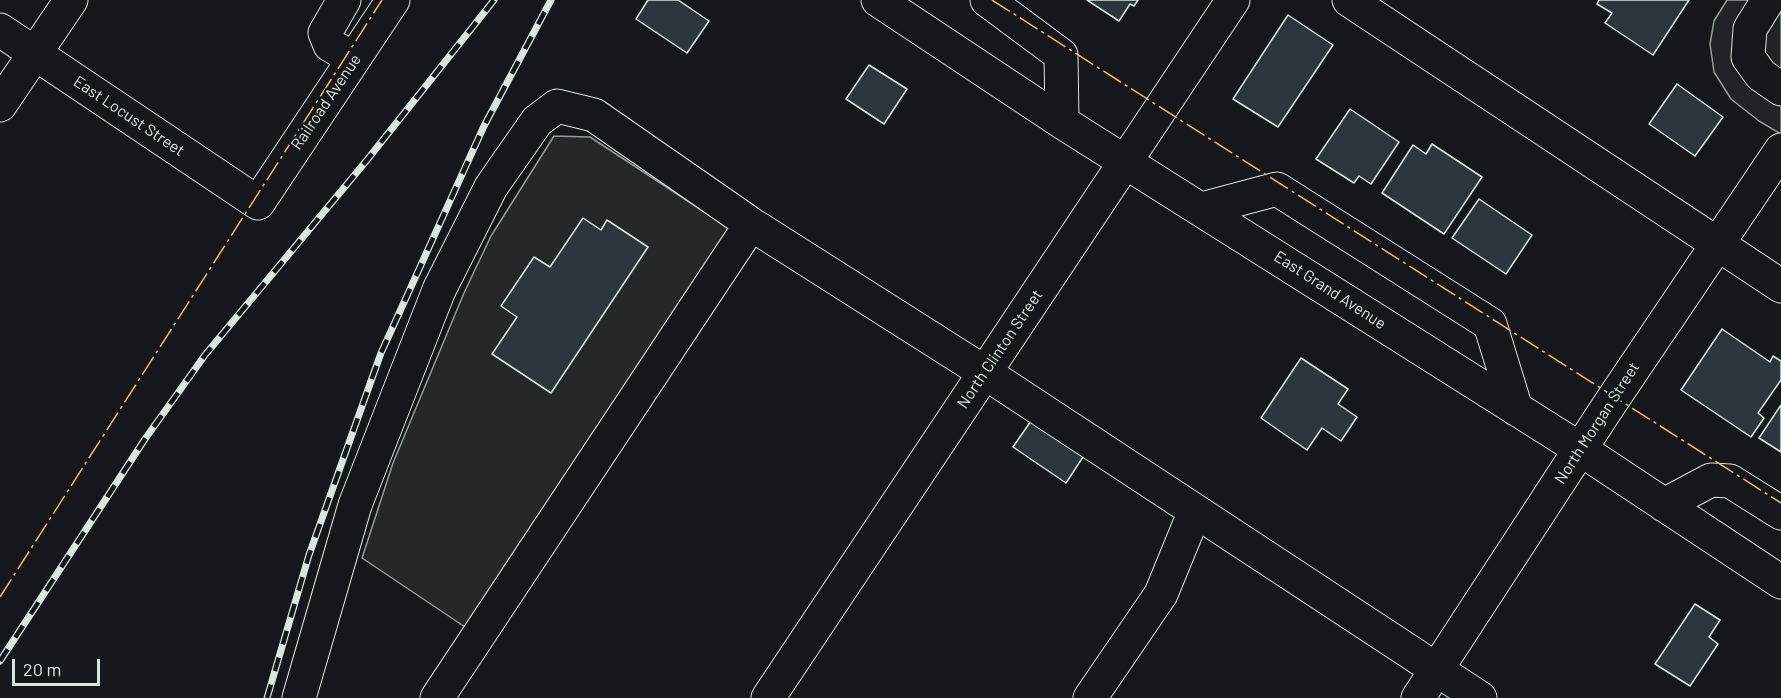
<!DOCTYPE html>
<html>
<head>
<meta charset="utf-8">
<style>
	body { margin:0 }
	#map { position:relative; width:1781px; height:698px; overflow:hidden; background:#14181c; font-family:Barlow,sans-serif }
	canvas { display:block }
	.scale { position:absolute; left:12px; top:659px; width:88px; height:27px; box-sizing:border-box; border:3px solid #d8e6dc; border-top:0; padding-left:8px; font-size:18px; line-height:21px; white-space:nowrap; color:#d8e6dc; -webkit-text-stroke:4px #14181c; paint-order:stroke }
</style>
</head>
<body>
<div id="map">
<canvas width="1781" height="698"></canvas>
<div class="scale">20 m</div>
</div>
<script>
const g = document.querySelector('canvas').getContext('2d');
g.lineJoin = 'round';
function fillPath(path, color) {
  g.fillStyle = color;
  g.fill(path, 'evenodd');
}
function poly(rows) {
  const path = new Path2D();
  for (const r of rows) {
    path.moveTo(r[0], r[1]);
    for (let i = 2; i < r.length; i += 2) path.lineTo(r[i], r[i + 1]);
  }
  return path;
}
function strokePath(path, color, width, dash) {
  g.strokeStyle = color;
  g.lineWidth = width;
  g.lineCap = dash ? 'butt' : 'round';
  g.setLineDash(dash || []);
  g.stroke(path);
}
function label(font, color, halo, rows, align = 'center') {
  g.font = font + ' Barlow,sans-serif';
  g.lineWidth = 4.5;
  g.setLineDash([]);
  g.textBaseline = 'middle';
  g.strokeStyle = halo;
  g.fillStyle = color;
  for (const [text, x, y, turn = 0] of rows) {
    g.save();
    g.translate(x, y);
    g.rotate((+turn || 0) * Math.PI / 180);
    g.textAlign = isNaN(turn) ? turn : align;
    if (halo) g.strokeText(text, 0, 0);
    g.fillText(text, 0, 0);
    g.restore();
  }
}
const green = poly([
	[1727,0,1781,0,1781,134,1759,121,1731,99,1714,72,1710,44,1714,21,1727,0]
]);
fillPath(green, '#202428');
strokePath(green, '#939e99', 1.5);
const parking = poly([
	[554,136,590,137,732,230,468,629,362,558,393,463,464,293,491,236,554,136]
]);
fillPath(parking, '#24282b');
strokePath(parking, '#939e99', 1.5);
const building = poly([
	[648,0,678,0,709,21,687,53,636,19,648,0],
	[1087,0,1138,0,1134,6,1130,4,1119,21,1087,0],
	[1599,0,1689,0,1653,55,1605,23,1612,13,1597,4,1599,0],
	[1288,15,1333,45,1278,127,1233,99,1288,15],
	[869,65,907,89,884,124,846,99,869,65],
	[1677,84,1723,117,1695,156,1649,124,1677,84],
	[1350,109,1399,142,1371,184,1359,176,1354,183,1316,159,1350,109],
	[1432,144,1482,177,1444,234,1382,193,1413,145,1426,154,1432,144],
	[1479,199,1532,235,1506,274,1452,238,1479,199],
	[583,218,601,230,607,220,648,247,551,393,492,354,517,317,501,306,534,257,550,267,583,218],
	[1722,329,1770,362,1773,356,1781,361,1781,380,1758,413,1764,418,1751,437,1681,390,1722,329],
	[1301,358,1348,389,1338,404,1357,417,1341,441,1322,428,1307,450,1261,418,1301,358],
	[1781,405,1781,452,1759,438,1781,405],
	[1033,418,1085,454,1066,483,1013,447,1033,418],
	[1695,604,1720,620,1709,637,1718,644,1690,686,1655,664,1695,604]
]);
fillPath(building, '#2c363c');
strokePath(building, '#d8e6dc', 1.5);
const minor = poly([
	[344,0,325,33,330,45,354,59],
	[878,0,1062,122,1580,449,1781,582],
	[987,0,1061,55,1062,122],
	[1349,0,1781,286],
	[1768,0,1750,29,1748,57,1761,75,1781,89],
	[0,30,258,203,393,0],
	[0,105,71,0],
	[1202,209,1277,189,1490,324,1516,409],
	[1664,505,1711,480,1730,481,1781,513],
	[299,698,355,505,439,290,491,187,537,121,557,106,594,115,751,224,984,372,1480,698],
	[437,698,751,224],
	[768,698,1233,0],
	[1090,698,1161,594,1195,511],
	[1418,698,1609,405,1781,150]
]);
strokePath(minor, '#d8e6dc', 35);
strokePath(minor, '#14181c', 33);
const rail = poly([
	[0,661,145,439,205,355,367,160,494,0],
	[267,698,309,555,381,353,484,126,551,0]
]);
strokePath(rail, '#d8e6dc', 7);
strokePath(rail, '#14181c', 4.5, [14]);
strokePath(poly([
	[992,0,1781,503],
	[0,597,382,0]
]), '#ffb74d', 1.5, [21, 4.5, 3, 4.5]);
label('16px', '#d8e6dc', '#14181c', [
	["Railroad Avenue",326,102,-56],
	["East Locust Street",129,116,34],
	["East Grand Avenue",1330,290,33],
	["North Clinton Street",1000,349,-56],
	["North Morgan Street",1597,423,-57]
]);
</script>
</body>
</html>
